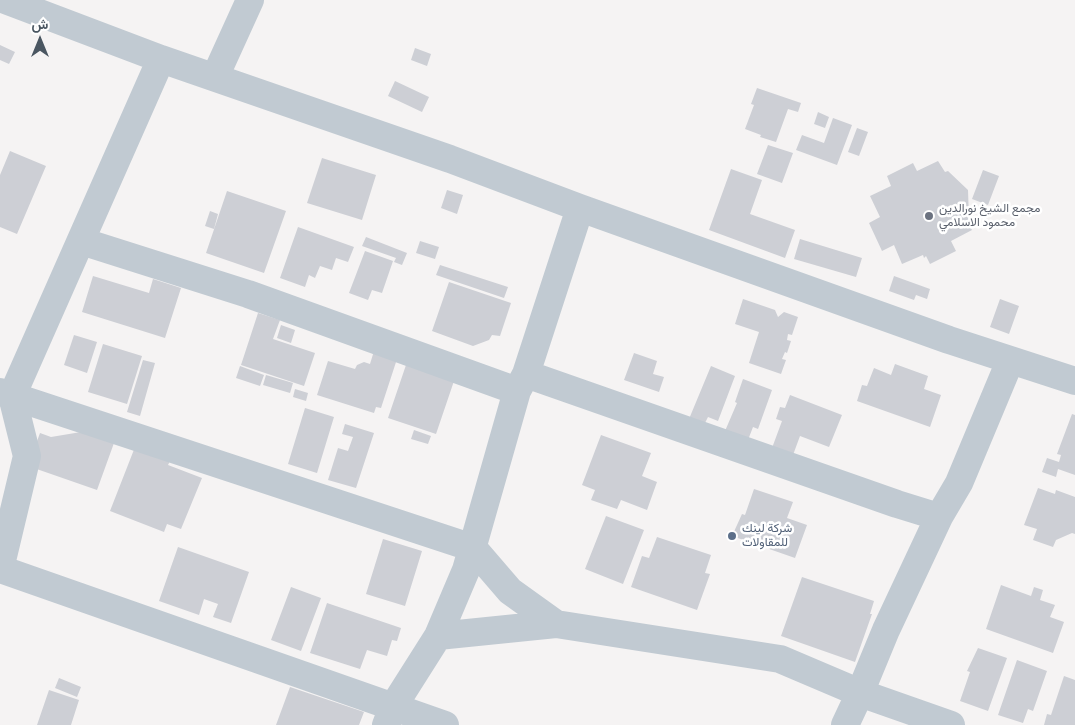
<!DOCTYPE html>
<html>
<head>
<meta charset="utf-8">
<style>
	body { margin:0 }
	#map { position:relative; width:1075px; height:725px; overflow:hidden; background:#f5f3f3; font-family:"Fira Sans Condensed",Vazirmatn,sans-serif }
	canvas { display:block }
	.north { position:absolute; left:15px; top:15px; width:50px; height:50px; -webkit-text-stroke:4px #fff; paint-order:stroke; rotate:0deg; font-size:14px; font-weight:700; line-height:20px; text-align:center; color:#4a5661 }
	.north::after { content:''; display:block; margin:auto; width:18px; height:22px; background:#4a5661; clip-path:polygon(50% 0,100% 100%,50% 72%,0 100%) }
</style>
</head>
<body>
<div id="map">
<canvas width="1075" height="725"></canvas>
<div class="north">ش</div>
</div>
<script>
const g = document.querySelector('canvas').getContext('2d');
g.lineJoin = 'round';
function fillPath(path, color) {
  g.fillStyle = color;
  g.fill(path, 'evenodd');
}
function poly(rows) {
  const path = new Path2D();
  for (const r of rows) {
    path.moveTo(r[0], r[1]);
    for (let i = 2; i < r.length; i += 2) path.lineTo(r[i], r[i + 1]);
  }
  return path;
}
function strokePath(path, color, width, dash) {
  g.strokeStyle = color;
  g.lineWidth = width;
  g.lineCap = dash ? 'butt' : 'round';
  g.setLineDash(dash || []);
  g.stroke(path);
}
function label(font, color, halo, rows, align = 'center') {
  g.font = font + ' "Fira Sans Condensed",Vazirmatn,sans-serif';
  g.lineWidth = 5;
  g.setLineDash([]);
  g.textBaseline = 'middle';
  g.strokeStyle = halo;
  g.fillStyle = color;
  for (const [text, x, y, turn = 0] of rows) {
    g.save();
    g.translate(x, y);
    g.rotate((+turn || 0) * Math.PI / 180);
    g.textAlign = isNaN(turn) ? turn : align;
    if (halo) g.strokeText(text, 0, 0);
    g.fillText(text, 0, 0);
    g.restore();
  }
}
fillPath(poly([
	[0,45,15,52,9,64,0,60],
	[415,48,431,54,427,66,411,60],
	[395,81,429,97,422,112,388,96],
	[757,88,801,103,798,112,788,109,776,142,760,137,761,135,745,129,754,105,751,104],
	[818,112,829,117,825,128,814,124],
	[833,118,852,125,837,165,796,150,802,135,824,143],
	[857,128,868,132,859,156,848,152],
	[768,145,793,153,782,183,757,174],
	[10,151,46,166,17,234,0,227,0,175],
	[322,158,376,175,362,220,307,203],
	[938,161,945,172,948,171,968,190,969,219,967,221,972,230,951,241,956,251,930,264,926,256,924,258,923,255,902,264,894,245,882,251,869,223,880,217,870,196,891,186,887,176,913,163,917,171],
	[731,169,762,180,750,214,795,230,785,258,709,230],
	[983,170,999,176,988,205,972,199],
	[447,190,463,195,457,214,441,208],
	[227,191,286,211,264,273,206,253],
	[210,211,218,214,214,229,205,226],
	[298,227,354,247,348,262,336,258,332,270,320,266,315,278,309,275,305,287,280,278],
	[366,237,407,253,402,265,394,262,396,258,362,246],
	[800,239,862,258,856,277,794,259],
	[420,241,439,247,435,259,416,253],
	[365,251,393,261,382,293,372,290,368,300,349,293],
	[440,265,508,287,504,298,436,275],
	[93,276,149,293,153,279,181,288,165,338,82,312],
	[894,276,930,289,927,299,916,295,914,300,889,291],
	[449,282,511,303,500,336,492,335,489,340,473,346,432,331],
	[743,299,775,310,778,317,784,312,798,317,792,335,788,334,787,340,791,341,787,353,785,352,782,359,786,360,781,374,749,363,759,332,735,324],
	[1000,299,1019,306,1009,334,990,327],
	[258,313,280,320,273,339,315,353,304,386,241,365],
	[281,325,295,330,291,343,277,338],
	[74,335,97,342,87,373,64,365],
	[103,344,142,356,127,404,88,392],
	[374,351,397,359,381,408,376,407,374,413,317,395,328,361,355,369,357,365,364,362,370,364],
	[634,353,657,361,653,374,664,377,659,392,624,380],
	[143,360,155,363,140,416,127,412],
	[895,364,928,376,924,389,941,395,930,427,857,401,862,385,867,386,874,368,891,375],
	[406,365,454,381,436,434,388,418],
	[240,366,264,375,260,386,236,378],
	[711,366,735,376,718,421,708,417,704,425,689,419],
	[266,375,293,383,290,393,263,385],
	[743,379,772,390,758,429,753,427,748,440,725,431,737,403,735,402],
	[295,389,308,393,306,401,293,397],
	[790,395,842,415,829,447,800,436,793,455,772,448,782,421,776,419,780,407,785,408],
	[305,408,334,417,317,473,288,464],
	[1072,414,1075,415,1075,475,1058,469,1056,477,1042,472,1047,458,1059,462,1061,455,1057,454],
	[345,424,374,433,356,488,328,480,338,448,348,451,353,437,342,434],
	[414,430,431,436,428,444,411,439],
	[81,432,114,443,97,490,28,466,40,433,51,437],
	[601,435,651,453,642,476,657,482,647,510,621,500,617,509,591,500,595,490,582,485],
	[135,447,170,461,168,465,202,478,181,529,167,524,164,532,110,511],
	[1038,488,1055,494,1056,490,1075,497,1075,534,1072,533,1056,540,1053,547,1033,540,1037,529,1024,525],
	[754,489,793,502,787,518,807,525,795,558,732,536,742,514,745,515],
	[606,516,644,530,623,584,585,569],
	[657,537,711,555,705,573,710,574,697,610,631,587,642,556,649,558],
	[383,539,422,551,405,606,366,594],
	[178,547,249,572,231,623,213,617,218,604,204,599,199,615,159,601],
	[802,577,874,601,870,614,872,614,855,662,781,636],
	[1001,585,1031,596,1034,587,1043,590,1040,600,1055,605,1050,617,1064,622,1053,653,986,629],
	[291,587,321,598,301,651,271,640],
	[327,603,401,628,397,641,392,640,387,656,367,650,360,669,310,653],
	[978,648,1007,658,988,711,960,701,970,672,967,671],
	[1017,660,1047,671,1033,711,1028,709,1023,723,998,715],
	[1064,676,1075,680,1075,725,1044,725,1047,714,1051,715],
	[59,678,81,687,77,697,55,688],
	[290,687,364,712,359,725,276,725],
	[49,690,79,700,71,725,37,725]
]), '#cdcfd5');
strokePath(poly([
	[5,0,161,59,450,159,580,208,949,340,1075,381],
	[215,77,250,0],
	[81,241,248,294,517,391],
	[526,374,897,504,939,517],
	[0,392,473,548,510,591,556,624],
	[0,569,27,456,12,396,161,59],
	[0,569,445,725],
	[438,636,556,624,780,659,860,693,951,725],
	[386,725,393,707,438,636,466,570,517,391,526,374,580,208],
	[845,725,860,693,886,630,939,517,959,483,1010,361]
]), '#c1cad2', 28);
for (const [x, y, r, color] of [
	[929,216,5,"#6b7280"],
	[732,536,5,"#5c6f8a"]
]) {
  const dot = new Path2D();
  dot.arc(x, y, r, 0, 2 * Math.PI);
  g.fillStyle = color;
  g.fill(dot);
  strokePath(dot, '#fff', 2);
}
label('12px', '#5b616d', '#fff', [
	["مجمع الشيخ نورالدين",939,209],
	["محمود الاسلامي",939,223]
], 'left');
label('12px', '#4e5e75', '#fff', [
	["شركة لينك",742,529],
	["للمقاولات",742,543]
], 'left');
</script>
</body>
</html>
